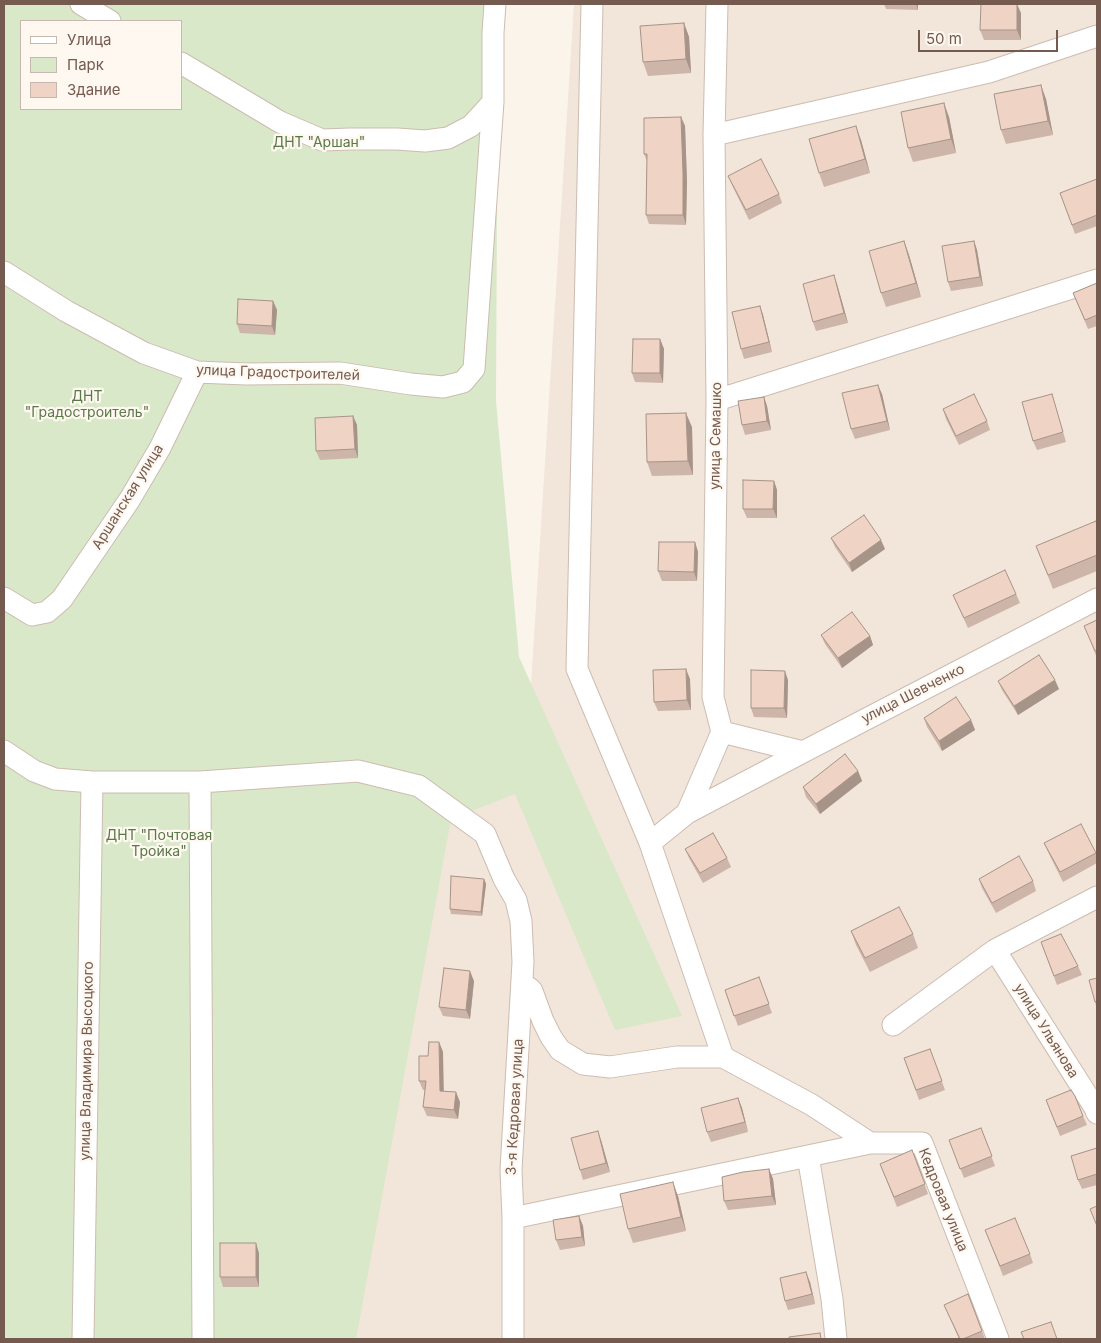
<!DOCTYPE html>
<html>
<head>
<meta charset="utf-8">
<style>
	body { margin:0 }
	#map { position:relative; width:1101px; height:1343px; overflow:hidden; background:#fbf4eb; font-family:Inter,sans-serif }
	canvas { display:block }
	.frame { position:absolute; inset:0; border:5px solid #755a4f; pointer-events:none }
	.legend { position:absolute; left:20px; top:20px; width:162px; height:90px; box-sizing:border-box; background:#fef8f1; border:1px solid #c7b9b0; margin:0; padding:6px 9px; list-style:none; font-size:15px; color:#755a4f }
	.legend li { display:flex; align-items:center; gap:10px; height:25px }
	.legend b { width:25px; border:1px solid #c7b9b0 }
	.scale { position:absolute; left:918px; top:30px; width:140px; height:22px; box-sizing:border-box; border:2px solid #755a4f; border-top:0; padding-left:6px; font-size:15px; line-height:18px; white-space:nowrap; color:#755a4f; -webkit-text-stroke:4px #fef8f1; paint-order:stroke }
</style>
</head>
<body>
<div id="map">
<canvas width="1101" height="1343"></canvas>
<div class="frame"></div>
<ul class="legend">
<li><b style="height:6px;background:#fff"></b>Улица</li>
<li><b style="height:14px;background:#d8e8c9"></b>Парк</li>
<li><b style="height:14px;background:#efd3c4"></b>Здание</li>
</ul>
<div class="scale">50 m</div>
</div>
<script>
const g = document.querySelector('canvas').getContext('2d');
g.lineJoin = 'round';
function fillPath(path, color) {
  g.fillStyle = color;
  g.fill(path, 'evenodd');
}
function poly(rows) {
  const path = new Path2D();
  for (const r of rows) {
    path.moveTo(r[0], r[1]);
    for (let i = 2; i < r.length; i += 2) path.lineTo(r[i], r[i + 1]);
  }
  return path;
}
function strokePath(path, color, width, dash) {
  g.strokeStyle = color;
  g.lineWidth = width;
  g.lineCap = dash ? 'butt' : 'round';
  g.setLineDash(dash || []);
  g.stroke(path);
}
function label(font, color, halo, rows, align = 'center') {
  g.font = font + ' Inter,sans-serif';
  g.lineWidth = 4.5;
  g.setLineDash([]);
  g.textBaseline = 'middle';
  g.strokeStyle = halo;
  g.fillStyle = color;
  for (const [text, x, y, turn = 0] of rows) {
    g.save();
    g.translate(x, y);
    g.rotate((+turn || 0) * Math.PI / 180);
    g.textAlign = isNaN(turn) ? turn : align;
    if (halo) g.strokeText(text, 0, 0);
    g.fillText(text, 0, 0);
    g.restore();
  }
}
fillPath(poly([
	[574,4,1097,4,1097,1339,312,1339,384,748,529,716]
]), '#f2e5d9');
fillPath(poly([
	[4,4,498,4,496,401,519,657,682,1016,615,1030,515,794,451,819,356,1339,4,1339],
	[21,21,181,21,181,109,21,109]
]), '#d8e8c9');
const street = poly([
	[81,4,110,21],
	[592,4,577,669,650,843,723,1057,812,1105,870,1143],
	[181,63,280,122,322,140,350,139,397,139,425,141,448,138,471,126,493,102],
	[714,135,989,72,1097,36],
	[4,272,66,311,144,353,197,372,246,374,340,373,411,384,443,387,463,382,474,369,493,102,493,33,495,4],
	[717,400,1097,280],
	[4,598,32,615,47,612,62,599,130,499,160,448,197,372],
	[722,732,803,752,1097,599],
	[4,751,34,771,55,779,92,782,83,1339],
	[92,782,200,782,203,1339],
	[200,782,358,771,419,786,485,834,504,879,516,900,521,921,523,962,511,1170,513,1218,513,1339],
	[687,813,803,752],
	[650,843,687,813,722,732,713,697,717,400,714,135,717,4],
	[995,950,1095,1108,1097,1113],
	[522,984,529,988,532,991,543,1021,551,1037,560,1050,583,1064,610,1067,677,1057,723,1057],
	[893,1025,995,950,1097,897],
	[808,1156,832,1299,836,1339],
	[513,1218,870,1143,922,1143,998,1339]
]);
strokePath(street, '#cdbcb1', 23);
strokePath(street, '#fff', 21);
fillPath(poly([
	[884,4,918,4,918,10,886,9],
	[1021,13,1021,40,984,40,980,30],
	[684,23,689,37,691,73,648,76,643,62],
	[1046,99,1053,135,1006,144,1001,130],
	[681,117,685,126,687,182,686,225,649,224,646,215,647,161,644,154],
	[949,117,956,153,913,162,908,148],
	[861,140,870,173,824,187,819,173],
	[728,176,779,194,782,203,749,220,732,185],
	[1097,181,1097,226,1075,234,1060,193],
	[904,241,909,255,921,297,886,307,881,293],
	[974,241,977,250,983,286,951,291,948,282],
	[1097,283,1097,326,1088,329,1073,293],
	[837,284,848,323,816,331,813,322],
	[273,301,277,310,275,335,240,333,237,324],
	[760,306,763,315,772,352,744,359,741,349],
	[660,339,664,349,663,383,635,382,632,373],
	[882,394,890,430,855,439,851,429],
	[1052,394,1066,442,1037,450,1033,441],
	[764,397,767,406,771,430,745,435,742,425],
	[943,409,987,421,990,430,959,445,946,419],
	[353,416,357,425,358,458,320,460,316,451],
	[692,427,693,475,652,476,647,462],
	[774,481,777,490,777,518,747,518,743,509],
	[1097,525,1097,571,1053,589,1036,546],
	[831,538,885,549,852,572,835,547],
	[695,542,698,552,697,581,662,581,658,571],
	[1016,594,1020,603,968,628,957,604,953,595],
	[1097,620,1097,658,1084,626],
	[821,635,870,636,873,645,842,668,825,644],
	[690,679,691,710,658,711,654,702],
	[788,680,787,718,754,717,751,708],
	[998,681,1059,689,1018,715,1002,690],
	[924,718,971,720,975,730,942,751,927,727],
	[858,771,862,781,820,814,806,797,803,787],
	[1044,843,1096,853,1097,856,1097,863,1063,882,1048,852],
	[685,849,727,858,731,867,703,883,689,858],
	[484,879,486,884,482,916,451,914,450,909],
	[979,879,1033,881,1036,891,996,913,982,888],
	[851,931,913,934,918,948,870,972,856,945],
	[1041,942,1078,966,1082,975,1057,985],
	[759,977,772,1013,738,1026,725,990],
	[1097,978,1097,1009,1095,1002],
	[474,981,470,1019,443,1016,439,1007],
	[439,1042,443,1052,443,1091,460,1102,458,1119,427,1116,423,1107,425,1090,423,1090,419,1081,428,1056],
	[930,1049,945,1090,919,1100,904,1058],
	[738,1098,742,1108,748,1132,711,1142,707,1132],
	[1046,1100,1083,1116,1087,1125,1060,1136],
	[981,1128,995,1166,964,1178,949,1140],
	[601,1140,610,1172,583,1180,580,1170],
	[1097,1148,1097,1185,1082,1189,1078,1180],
	[912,1150,928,1194,897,1207,880,1164],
	[769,1169,773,1179,776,1205,728,1210,724,1201],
	[678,1196,686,1231,633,1243,628,1229],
	[579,1216,583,1226,585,1246,560,1250,556,1240],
	[989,1239,1030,1254,1033,1263,1003,1276],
	[259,1253,259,1287,223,1287,220,1277],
	[810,1282,815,1304,788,1310,785,1301],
	[968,1294,985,1339,959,1339,948,1314,944,1305]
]), '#ceb5a9');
fillPath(poly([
	[916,4,918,4,918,10],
	[1017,4,1021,13,1021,40,1017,30],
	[684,23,689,37,691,73,686,59],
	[1041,85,1046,99,1053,135,1048,121],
	[944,103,949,117,956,153,951,139],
	[681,117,685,126,687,182,686,225,683,215],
	[856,126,861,140,870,173,865,159],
	[904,241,909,255,921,297,916,283],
	[974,241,977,250,983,286,980,277],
	[834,275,837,284,848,323,844,313],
	[273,301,277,310,275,335,272,326],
	[760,306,763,315,772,352,769,342],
	[660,339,664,349,663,383,660,373],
	[878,385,882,394,890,430,887,421],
	[764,397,767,406,771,430,767,421],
	[686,413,692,427,693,475,688,461],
	[353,416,357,425,358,458,355,449],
	[774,481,777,490,777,518,773,509],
	[881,540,885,549,852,572,849,563],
	[695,542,698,552,697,581,694,572],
	[870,636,873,645,842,668,838,658],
	[686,669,690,679,691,710,687,700],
	[785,671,788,680,787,718,784,708],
	[1055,680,1059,689,1018,715,1014,706],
	[971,720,975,730,942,751,939,741],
	[858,771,862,781,820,814,816,804],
	[484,879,486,884,482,916,481,912],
	[470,971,474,981,470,1019,466,1010],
	[439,1042,443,1052,444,1100,440,1091],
	[456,1092,460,1102,458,1119,454,1110],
	[738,1098,742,1108,748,1132,745,1122],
	[598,1131,601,1140,610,1172,606,1163],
	[769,1169,773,1179,776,1205,772,1196],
	[673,1182,678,1196,686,1231,681,1217],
	[579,1216,583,1226,585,1246,582,1237],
	[256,1243,259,1253,259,1287,256,1277],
	[806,1272,810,1282,815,1304,812,1294]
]), '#a79489');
const building = poly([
	[981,4,1017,4,1017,30,980,30,981,4],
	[684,23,686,59,643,62,640,26,684,23],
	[1041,85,1048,121,1001,130,994,94,1041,85],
	[944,103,951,139,908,148,901,112,944,103],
	[681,117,683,173,683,215,646,215,647,154,644,154,644,118,681,117],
	[856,126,865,159,819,173,809,139,856,126],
	[761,159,779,194,746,210,728,176,761,159],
	[1097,179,1097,215,1072,225,1060,193,1097,179],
	[904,241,916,283,881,293,869,251,904,241],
	[974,241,980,277,948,282,942,246,974,241],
	[834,275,844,313,813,322,803,284,834,275],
	[1097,283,1097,315,1085,320,1073,293,1097,283],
	[238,299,273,301,272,326,237,324,238,299],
	[760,306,769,342,741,349,732,312,760,306],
	[633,339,660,339,660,373,632,373,633,339],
	[878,385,887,421,851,429,842,393,878,385],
	[974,394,987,421,956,436,943,409,974,394],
	[1052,394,1063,432,1033,441,1022,402,1052,394],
	[764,397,767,421,742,425,738,401,764,397],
	[686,413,688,461,647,462,646,414,686,413],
	[353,416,355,449,316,451,315,418,353,416],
	[743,480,774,481,773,509,743,509,743,480],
	[864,515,881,540,849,563,831,538,864,515],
	[1096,521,1097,525,1097,555,1048,575,1036,546,1096,521],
	[659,542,695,542,694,572,658,571,659,542],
	[1005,570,1016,594,964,618,953,595,1005,570],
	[852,612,870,636,838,658,821,635,852,612],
	[1097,620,1097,650,1095,651,1084,626,1097,620],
	[1039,655,1055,680,1014,706,998,681,1039,655],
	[686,669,687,700,654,702,653,670,686,669],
	[751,670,785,671,784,708,751,708,751,670],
	[956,697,971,720,939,741,924,718,956,697],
	[845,754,858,771,816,804,803,787,845,754],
	[1081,824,1096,853,1060,872,1044,843,1081,824],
	[713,833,727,858,700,873,685,849,713,833],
	[1019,856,1033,881,992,903,979,879,1019,856],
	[451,876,484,879,481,912,450,909,451,876],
	[899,907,913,934,865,958,851,931,899,907],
	[1061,934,1078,966,1054,976,1041,942,1061,934],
	[444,968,470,971,466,1010,439,1007,444,968],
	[759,977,769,1004,734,1016,725,990,759,977],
	[1097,978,1097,1001,1095,1002,1089,980,1097,978],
	[429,1042,439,1042,440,1091,456,1092,454,1110,423,1107,426,1081,419,1081,419,1056,428,1056,429,1042],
	[930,1049,942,1081,916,1090,904,1058,930,1049],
	[1071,1090,1075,1096,1083,1116,1057,1127,1046,1100,1071,1090],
	[738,1098,745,1122,707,1132,701,1108,738,1098],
	[981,1128,992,1156,960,1169,949,1140,981,1128],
	[598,1131,606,1163,580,1170,571,1138,598,1131],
	[1097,1148,1097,1174,1078,1180,1071,1156,1097,1148],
	[912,1150,925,1184,894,1197,880,1164,912,1150],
	[769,1169,772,1196,724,1201,722,1177,743,1172,769,1169],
	[673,1182,681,1217,628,1229,620,1194,673,1182],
	[1097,1206,1097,1226,1090,1209,1097,1206],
	[579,1216,582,1237,556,1240,553,1220,579,1216],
	[1015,1218,1030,1254,1000,1266,985,1230,1015,1218],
	[220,1243,256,1243,256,1277,220,1277,220,1243],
	[806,1272,812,1294,785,1301,780,1278,806,1272],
	[968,1294,982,1331,963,1339,960,1339,944,1305,968,1294],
	[1051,1322,1057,1339,1024,1339,1021,1332,1051,1322],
	[820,1333,821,1339,789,1339,789,1337,820,1333]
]);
fillPath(building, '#efd3c4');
strokePath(building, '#a79489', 1);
label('14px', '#597948', '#fef8f1', [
	["ДНТ \"Аршан\"",319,143],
	["ДНТ",87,397],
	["\"Градостроитель\"",87,413],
	["ДНТ \"Почтовая",159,836],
	["Тройка\"",159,852]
]);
label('14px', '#755a4f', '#fef8f1', [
	["улица Градостроителей",278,373,2],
	["улица Семашко",716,436,-89],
	["Аршанская улица",128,497,-58],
	["улица Шевченко",913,694,-27],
	["улица Ульянова",1046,1031,58],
	["улица Владимира Высоцкого",87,1061,-89],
	["3-я Кедровая улица",515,1107,-87],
	["Кедровая улица",943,1200,68]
]);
</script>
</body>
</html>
